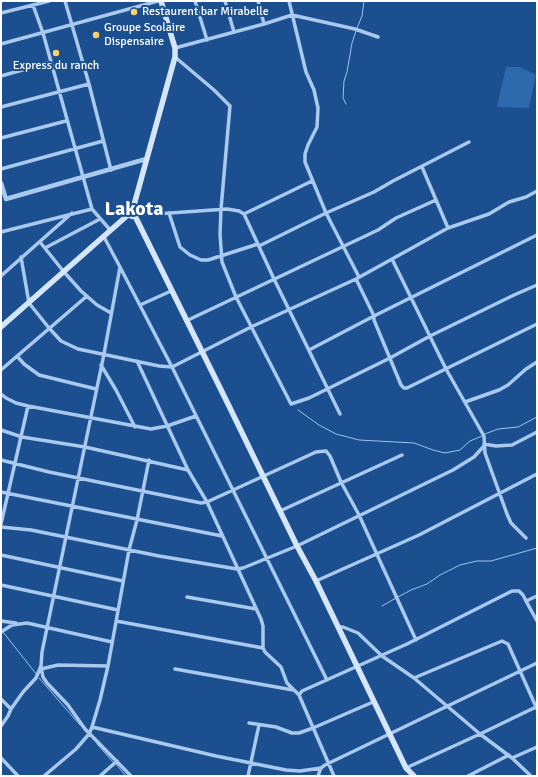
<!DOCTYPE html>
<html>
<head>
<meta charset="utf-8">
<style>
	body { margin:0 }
	#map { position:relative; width:538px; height:777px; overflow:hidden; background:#1b4f8f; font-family:Signika,sans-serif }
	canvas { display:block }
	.frame { position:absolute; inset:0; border:2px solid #fff; pointer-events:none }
</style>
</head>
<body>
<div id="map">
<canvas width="538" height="777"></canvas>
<div class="frame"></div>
</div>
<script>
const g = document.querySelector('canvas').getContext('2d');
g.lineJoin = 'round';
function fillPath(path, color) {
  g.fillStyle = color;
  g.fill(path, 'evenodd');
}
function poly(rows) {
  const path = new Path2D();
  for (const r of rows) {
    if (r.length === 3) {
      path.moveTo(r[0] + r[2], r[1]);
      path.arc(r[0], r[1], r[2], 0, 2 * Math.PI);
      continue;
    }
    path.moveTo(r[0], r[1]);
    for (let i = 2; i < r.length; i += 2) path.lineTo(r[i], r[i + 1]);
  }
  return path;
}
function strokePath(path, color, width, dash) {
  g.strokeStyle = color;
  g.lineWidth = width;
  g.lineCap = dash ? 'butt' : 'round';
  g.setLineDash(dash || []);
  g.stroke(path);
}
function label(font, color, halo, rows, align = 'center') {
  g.font = font + ' Signika,sans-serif';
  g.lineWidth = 4;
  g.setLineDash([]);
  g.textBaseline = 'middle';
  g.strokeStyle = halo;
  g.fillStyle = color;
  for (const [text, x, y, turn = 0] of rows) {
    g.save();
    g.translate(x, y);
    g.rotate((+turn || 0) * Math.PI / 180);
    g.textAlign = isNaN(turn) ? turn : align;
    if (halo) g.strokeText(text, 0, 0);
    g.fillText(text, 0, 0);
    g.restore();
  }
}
fillPath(poly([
	[506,67,520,67,536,75,529,108,497,107]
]), '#2e69ad');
strokePath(poly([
	[357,28,362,16,364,1],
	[346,104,343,98,344,81,347,72,352,43,356,31],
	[298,410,319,425,336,434,359,440,414,443,433,450,445,453,460,450,470,441,482,436],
	[485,434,498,429,518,427,537,417],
	[398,597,411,590,427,584,440,575,460,565,477,561,491,561,537,548],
	[382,606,396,598],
	[3,632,37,675],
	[39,678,80,725],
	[97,744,113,762],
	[116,764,126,776]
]), '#9cc4f0', 1);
strokePath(poly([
	[65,1,89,84,111,170],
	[195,1,207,40],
	[225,1,234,32],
	[258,1,264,24],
	[289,1,306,72,314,90,318,108,317,127,308,145,305,154,305,162,326,213,359,277],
	[33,5,43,33,92,209,111,231],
	[1,13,49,1],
	[1,44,158,1],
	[175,48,264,24,292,15,355,29,378,37],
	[175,57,214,90,230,106,221,209,220,234,222,262,236,297,291,404,309,398,390,358,430,336,514,295,537,285],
	[1,76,51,62],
	[1,107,89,84],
	[1,138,66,121],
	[422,167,448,228],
	[1,169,103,141],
	[139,213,156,214,227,209,239,211,244,214,274,279,340,414],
	[169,213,180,247,190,255,201,260,208,260,258,244],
	[244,214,312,181],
	[1,232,92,209],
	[40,242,64,272,81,291,97,305,111,313],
	[259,246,326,213,374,192,393,181,469,142],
	[45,248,100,219],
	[21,257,29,303,49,328,61,341,78,349,159,366,172,367,251,327,356,279,448,228,489,214,509,202,526,197,537,191],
	[392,259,446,369,484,436,485,453,507,514,511,523,526,538],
	[120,267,172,367,327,680],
	[1,276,72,213],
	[356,279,374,316,374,320,401,385,404,388,407,388,537,324],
	[140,305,171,291],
	[186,321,378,230,396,218,436,200],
	[309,350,374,316,537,235],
	[17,356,24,364,39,375,96,389],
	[137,361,188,470,207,502,261,619,263,626,263,648,265,652,281,667,287,683,299,695,334,776],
	[101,365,116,390,135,427],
	[1,370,87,296],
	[1,394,6,398,16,403,28,406,151,429,167,426,196,416],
	[465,402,499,390,508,385,526,369,537,362],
	[1,430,22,437,85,447,188,470],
	[484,444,496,446,512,445,537,432],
	[1,460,49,472,201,503,207,502,316,452,326,451,330,456,341,482,359,515,416,640],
	[1,492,222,536],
	[280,511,402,455],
	[1,524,28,406],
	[1,527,31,530,159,556,237,569,243,568,297,546,453,470,474,457,484,446],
	[1,555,123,581],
	[316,581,419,535,537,474],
	[1,585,118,610],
	[537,596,526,601,537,621],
	[187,597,256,609],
	[1,621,16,623],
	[116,621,263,648],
	[338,627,343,627,358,633,382,656,414,678,480,734,512,758,531,776],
	[1,632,12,625,27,623,112,642],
	[41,667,43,677,47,683,68,705,85,729,131,776],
	[41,669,58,665,108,666],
	[175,669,293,690],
	[414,678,502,641,508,644,537,709],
	[299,695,302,691,407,644,512,591,519,591,523,595,526,601],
	[1,699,11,709],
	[249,723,276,727,292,733,299,733,313,728,373,702],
	[1,726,8,716,11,709,23,692,36,678,41,666,42,652,104,354,120,267,104,237],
	[92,727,216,756,286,770,300,771,321,768],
	[1,758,18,776],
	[512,758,537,747],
	[406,768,480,734,536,707],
	[44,776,76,749,89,734,92,727,100,700,108,666,129,550,137,520,149,460],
	[100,776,117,761],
	[248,776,259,725],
	[318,776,321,768,325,765,537,663],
	[468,776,509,755]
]), '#a9c9ee', 3.5);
strokePath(poly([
	[1,183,6,199,146,159]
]), '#a9c9ee', 4.5);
strokePath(poly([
	[134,205,175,57,175,48,161,1],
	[133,211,5.5],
	[135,216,229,406,297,546,316,581,406,768,414,776],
	[1,327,129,214]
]), '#d6e6fa', 5.5);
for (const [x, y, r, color] of [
	[134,12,4,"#ffd166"],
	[96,35,4,"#ffd166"],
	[56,53,4,"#ffd166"]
]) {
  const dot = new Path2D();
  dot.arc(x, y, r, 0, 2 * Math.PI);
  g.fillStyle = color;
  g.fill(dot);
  strokePath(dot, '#1b4f8f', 1.5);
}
label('12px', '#fff', '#1b4f8f', [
	["Restaurent bar Mirabelle",142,12],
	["Groupe Scolaire",104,28],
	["Dispensaire",104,42],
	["Express du ranch",56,66,"center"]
], 'left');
label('bold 20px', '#fff', '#1b4f8f', [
	["Lakota",134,210]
]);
</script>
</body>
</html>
